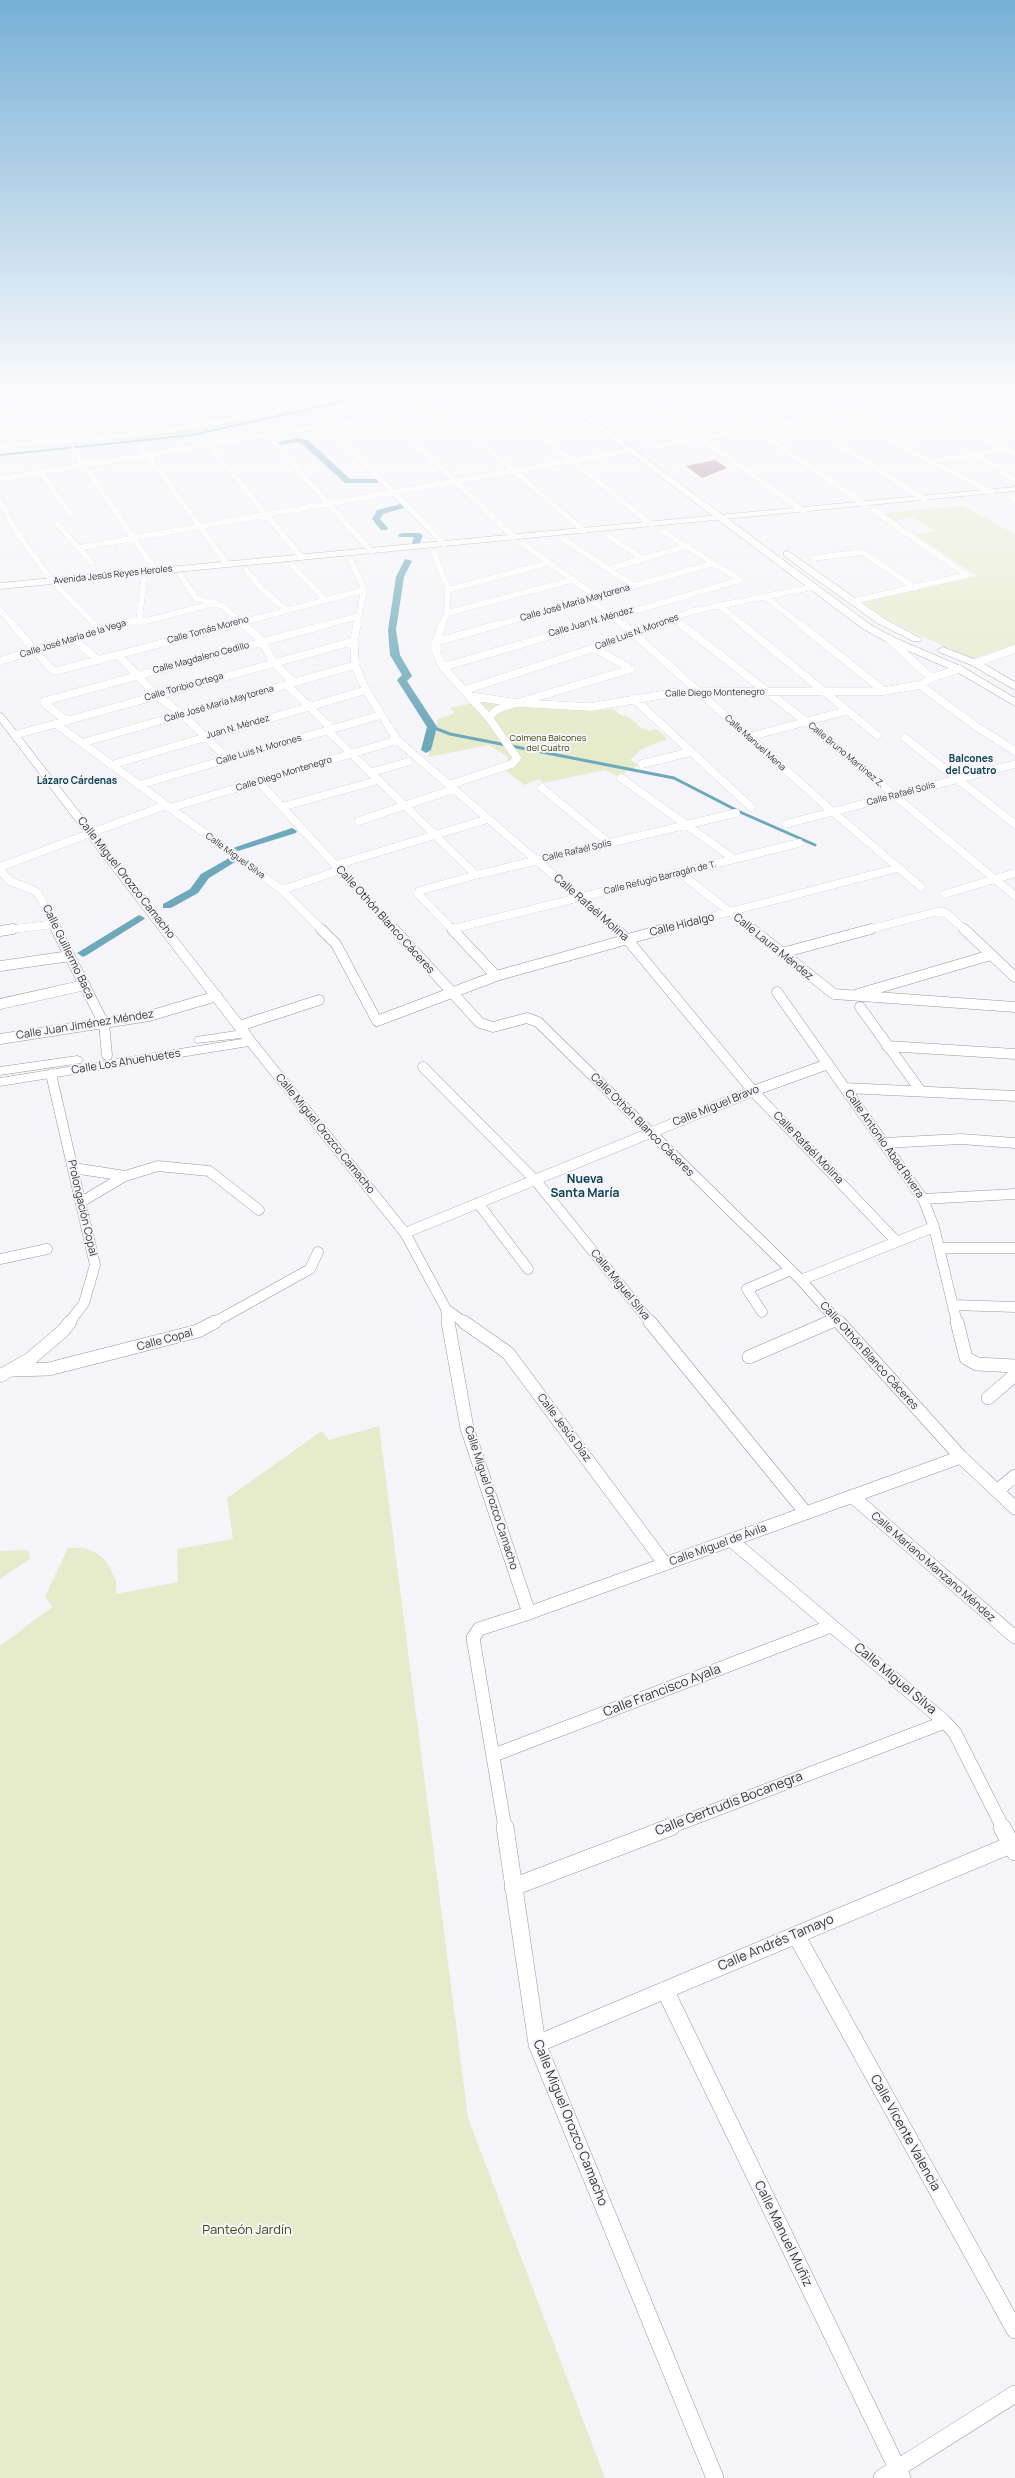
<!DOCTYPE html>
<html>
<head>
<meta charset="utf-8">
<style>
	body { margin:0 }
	canvas { display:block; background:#f5f4f8 }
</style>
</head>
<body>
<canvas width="1015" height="2478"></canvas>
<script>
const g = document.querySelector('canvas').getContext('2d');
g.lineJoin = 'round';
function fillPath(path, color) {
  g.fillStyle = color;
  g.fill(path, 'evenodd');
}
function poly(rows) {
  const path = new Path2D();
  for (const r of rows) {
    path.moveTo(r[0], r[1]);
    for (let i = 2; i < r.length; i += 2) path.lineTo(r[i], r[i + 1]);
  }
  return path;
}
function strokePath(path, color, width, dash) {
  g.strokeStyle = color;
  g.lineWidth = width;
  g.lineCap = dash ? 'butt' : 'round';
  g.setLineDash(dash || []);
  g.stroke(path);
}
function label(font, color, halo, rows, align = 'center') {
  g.font = font + ' Manrope,sans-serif';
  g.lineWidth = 4;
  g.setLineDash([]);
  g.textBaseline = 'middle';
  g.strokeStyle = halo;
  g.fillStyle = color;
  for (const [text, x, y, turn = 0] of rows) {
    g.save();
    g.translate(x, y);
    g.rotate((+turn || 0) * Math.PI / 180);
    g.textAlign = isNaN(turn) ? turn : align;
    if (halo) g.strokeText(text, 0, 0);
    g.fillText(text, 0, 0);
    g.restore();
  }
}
fillPath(poly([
	[256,418,186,435,115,441],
	[963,506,1015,534,1015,645,973,659,912,632,887,619,863,602,977,576,916,535,933,531,912,517,895,521,882,513],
	[483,701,591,711,613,709,619,714,628,717,637,724,639,727,650,731,657,729,667,739,640,750,630,760,639,765,618,776,605,770,543,783,539,779,524,785,506,771,508,757,489,745,428,757,438,719,455,713,450,708],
	[379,1426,468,2118,605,2478,0,2478,0,1646,52,1607,45,1596,68,1548,85,1548,97,1553,106,1561,116,1580,116,1594,178,1582,177,1549,233,1539,227,1498,322,1431,329,1440],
	[28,1550,30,1559,0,1579,0,1551]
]), '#e6ebcc');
strokePath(poly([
	[0,455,193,435,395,389]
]), '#6ea9bb', 2);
strokePath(poly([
	[432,727,450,734,674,778,740,812,815,845]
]), '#6ea9bb', 3);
fillPath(poly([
	[297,438,308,440,350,479,377,479,381,481,377,483,345,483,302,444,297,442,280,445,276,443,297,438],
	[401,504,405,506,404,508,383,514,380,519,388,528,387,530,381,530,372,519,377,510,401,504],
	[402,533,419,533,423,535,420,543,416,545,412,543,414,537,399,537,398,535,402,533],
	[405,559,412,561,404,577,396,630,400,655,412,676,407,681,437,727,431,750,426,753,421,750,427,727,397,680,402,675,390,655,388,630,396,577,405,559],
	[292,828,297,831,296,833,238,851,233,848,292,828],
	[231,857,236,860,235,862,209,878,198,893,171,908,163,908,163,904,190,889,201,874,231,857],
	[139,915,145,918,143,920,87,955,83,957,77,953,139,915]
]), '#6ea9bb');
fillPath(poly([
	[715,460,727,468,702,478,686,466]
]), '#a27080');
const minorFar4 = poly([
	[223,389,249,418],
	[290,389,305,406],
	[358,389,514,537],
	[419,389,584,531],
	[483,389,652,525],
	[630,389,804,511],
	[696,389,865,505],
	[757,389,800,420,924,499],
	[818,389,892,442,992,492],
	[878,389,1015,454],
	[925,389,1015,431],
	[983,389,1015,403],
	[98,391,131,435],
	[100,393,126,389],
	[41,403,65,441],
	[911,404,968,389],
	[315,413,444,544],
	[258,425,371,551],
	[205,440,301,557],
	[892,442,917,440],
	[0,446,131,435,190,427,305,406,374,389],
	[142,447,227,564],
	[647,448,893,403],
	[73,450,156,571],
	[974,455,999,467,1003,470,1002,473,1015,480],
	[929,461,974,455,1002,448],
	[41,473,70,513],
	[0,479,548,389],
	[1011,497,1015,500],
	[0,502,16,531,52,581,96,626],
	[58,525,91,562],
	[608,536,644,559],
	[565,540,634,586],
	[523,544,597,597],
	[78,548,632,450],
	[434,552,448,590,447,613,442,626],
	[813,558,863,552,915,588],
	[351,560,364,590,357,626],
	[292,565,325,600],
	[608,569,687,546],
	[246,570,263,590,286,610],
	[181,576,196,598,223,606,245,626],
	[448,590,548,563],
	[766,597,802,626],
	[589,599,625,626],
	[854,601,967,575,873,510],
	[720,606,744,626],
	[0,610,14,626],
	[447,613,572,580],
	[673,618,683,626],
	[139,621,144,579],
	[114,626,130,621,146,621,216,603],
	[228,626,364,590],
	[322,626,358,616],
	[493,626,714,563],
	[583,626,740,580,662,531],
	[653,626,693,611,813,587]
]);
const minorFar3 = poly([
	[13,625,51,669,56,671,231,625],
	[95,625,100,630],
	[244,625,262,641,273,662,294,683],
	[357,625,354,641,355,665,366,690,397,740,617,930],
	[442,625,436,642,436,652,443,667,489,718,517,758,512,764,449,785],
	[624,625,833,812,921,887],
	[682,625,805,721,1015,896],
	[743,625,877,735],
	[801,625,884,691],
	[73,638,98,660],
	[889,639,931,678],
	[436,642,496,625],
	[118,655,156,695,183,715,228,759],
	[0,661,117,625],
	[975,663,1015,649],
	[443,667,587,625],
	[287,685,332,729],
	[920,685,977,727,1015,751],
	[465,690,594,648,656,625],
	[470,696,517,703,591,707,678,692,884,691,920,685,931,678,959,669],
	[634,699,751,807],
	[489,718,495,711,503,707,631,669,594,648],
	[67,721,45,704,45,701,325,625],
	[56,724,282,890,322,930],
	[327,730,476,875],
	[15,735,354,641],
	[748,737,846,711],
	[905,738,1015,824],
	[82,743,355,665],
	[642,764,691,752],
	[111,765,366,690],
	[372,772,408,762],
	[621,778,734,859],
	[259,782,395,930],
	[138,785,381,715],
	[542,788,609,843],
	[282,807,379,780],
	[170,808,397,740],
	[359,821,454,789],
	[786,824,1015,764],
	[336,865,488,819],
	[0,867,166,805],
	[0,870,10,881,35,891,39,895,57,930],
	[680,873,753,930],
	[282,890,340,870],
	[945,894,1015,873],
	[452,929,799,843],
	[5,930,55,924],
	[453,930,419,895,419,891,476,875,736,813],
	[660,930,898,868],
	[867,930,940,911,946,913,965,930]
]);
const minorFar2 = poly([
	[56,929,104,1024,107,1055],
	[321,929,336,944,377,1021,496,976,664,929],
	[394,929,480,1023,493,1027,527,1018,538,1022,801,1280,839,1323],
	[452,929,496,976],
	[616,929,627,939,753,1091,896,1241],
	[752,929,834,994,1015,1007],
	[964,929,1015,977],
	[0,931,13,929],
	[782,953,871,929],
	[0,966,70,956],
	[777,992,923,1199,934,1227,957,1323],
	[858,994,991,955],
	[0,1004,85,985],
	[860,1007,920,1090],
	[239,1026,319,1000],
	[0,1039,149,1016,217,996],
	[251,1042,405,1233,446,1309,448,1323],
	[887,1046,1015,1054],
	[423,1067,536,1181,651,1323],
	[51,1074,95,1265,84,1303,69,1323],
	[845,1088,1015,1096],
	[884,1143,961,1139,1015,1143],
	[73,1168,125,1176],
	[923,1199,1015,1194],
	[81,1202,125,1176,158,1166,209,1171,259,1210],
	[478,1203,528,1269],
	[405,1233,753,1091,828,1064],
	[939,1248,1015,1248],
	[0,1259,47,1249],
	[801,1280,934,1227],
	[953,1305,1015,1307],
	[446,1309,465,1323],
	[762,1312,747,1289,791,1270],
	[213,1323,310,1269,318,1252],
	[828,1323,836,1319]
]);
const minorFar1 = poly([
	[448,1322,467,1428,529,1613],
	[464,1322,508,1353,665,1564],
	[650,1322,806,1513],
	[839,1322,961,1457,1015,1508],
	[957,1322,966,1358,977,1364,1015,1366],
	[749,1357,830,1322],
	[12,1370,49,1369,198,1331,215,1322],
	[0,1376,30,1359,63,1331,70,1322],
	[988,1398,1015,1375],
	[997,1491,1015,1476],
	[852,1496,1015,1637],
	[731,1540,945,1722,955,1733,1003,1828],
	[494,1755,831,1626],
	[505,1828,473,1638,479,1629,529,1613,961,1457],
	[668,1828,945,1722]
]);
const minor = poly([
	[505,1827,537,2044,715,2478],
	[1002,1827,1015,1852],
	[513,1887,671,1827],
	[796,1935,1015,2330],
	[665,1990,902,2478],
	[537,2044,1015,1843],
	[882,2478,1015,2394]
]);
const tertiary = poly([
	[1015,487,1015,491,0,589,0,583,1015,487],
	[0,713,3,714,249,1030,257,1042,255,1045,0,1086,0,1078,242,1039,241,1038,196,1043,194,1040,196,1037,236,1031,0,722,0,713],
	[77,1056,81,1057,83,1060,81,1063,0,1075,0,1067,77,1056]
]);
const primary = poly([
	[95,389,111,389,0,415,0,409,95,389],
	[544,389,553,389,871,625,893,637,963,667,1015,698,1015,706,955,671,885,641,863,629,544,389],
	[564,389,573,389,595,406,588,408,564,389],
	[788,551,885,619,922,639,921,641,913,641,877,623,784,556,784,552,788,551],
	[943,647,979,661,1015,682,1015,690,971,665,939,652,937,650,943,647]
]);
strokePath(minorFar4, '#99999c', 6);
strokePath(minorFar3, '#99999c', 8);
strokePath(minorFar2, '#99999c', 11);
strokePath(minorFar1, '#99999c', 14);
strokePath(minor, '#99999c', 18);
strokePath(tertiary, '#99999c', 1);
strokePath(primary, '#99999c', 1);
strokePath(minorFar4, '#fff', 6);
strokePath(minorFar3, '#fff', 8);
strokePath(minorFar2, '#fff', 10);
strokePath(minorFar1, '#fff', 13);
strokePath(minor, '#fff', 17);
fillPath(tertiary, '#fff');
fillPath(primary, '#fff');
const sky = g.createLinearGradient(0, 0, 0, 736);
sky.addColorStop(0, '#77b0d6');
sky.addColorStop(0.53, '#fafafc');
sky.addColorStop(1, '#fafafc00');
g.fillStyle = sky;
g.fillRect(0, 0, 1015, 736);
label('9px', '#363637', '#f5f4f8', [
	["Avenida Jesús Reyes Heroles",113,575,-6],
	["Calle José María Maytorena",575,603,-16],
	["Calle Juan N. Méndez",591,622,-16],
	["Calle Tomás Moreno",208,630,-15],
	["Calle Luis N. Morones",637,632,-20],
	["Calle José María de la Vega",73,639,-17],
	["Calle Magdaleno Cedillo",201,658,-15],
	["Calle Toribio Ortega",184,687,-16],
	["Calle Diego Montenegro",715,693,-1],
	["Calle José María Maytorena",219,704,-16],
	["Juan N. Méndez",238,727,-16],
	["Calle Manuel Mena",755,743,42],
	["Calle Luis N. Morones",259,750,-16],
	["Calle Bruno Martínez Z.",846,755,40],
	["Calle Diego Montenegro",284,774,-17],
	["Calle Rafaél Solís",901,794,-15],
	["Calle Rafaél Solís",577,851,-13],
	["Calle Miguel Silva",235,856,36],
	["Calle Refugio Barragán de T.",660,878,-14]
]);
label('9px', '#44480e', '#f5f4f8', [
	["Colmena Balcones",548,738],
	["del Cuatro",548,748]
]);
label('bold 10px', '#0d4153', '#f5f4f8', [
	["Balcones",971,759],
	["del Cuatro",971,771],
	["Lázaro Cárdenas",77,781]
]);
label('11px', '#363637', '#f5f4f8', [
	["Calle Miguel Orozco Camacho",126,878,52],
	["Calle Rafaél Molina",591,908,41],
	["Calle Othón Blanco Cáceres",385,920,48],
	["Calle Hidalgo",682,925,-14],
	["Calle Laura Méndez",773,947,39],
	["Calle Guillermo Baca",68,952,64],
	["Calle Juan Jiménez Méndez",85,1025,-9],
	["Calle Los Ahuehuetes",126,1062,-9],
	["Calle Miguel Bravo",716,1106,-22],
	["Calle Othón Blanco Cáceres",642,1125,45],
	["Calle Miguel Orozco Camacho",325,1134,51],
	["Calle Antonio Abad Rivera",884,1144,55],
	["Calle Rafaél Molina",808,1148,46],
	["Prolongación Copal",82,1208,77],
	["Calle Miguel Silva",620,1285,51],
	["Calle Copal",165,1340,-15],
	["Calle Othón Blanco Cáceres",869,1356,48],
	["Calle Jesús Díaz",564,1428,53],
	["Calle Miguel Orozco Camacho",491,1498,72],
	["Calle Miguel de Ávila",718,1545,-20],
	["Calle Mariano Manzano Méndez",933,1567,41]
]);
label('bold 12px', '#0d4153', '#f5f4f8', [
	["Nueva",585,1180],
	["Santa María",585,1194]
]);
label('13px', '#363637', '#f5f4f8', [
	["Calle Miguel Silva",895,1679,40],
	["Calle Francisco Ayala",662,1691,-21],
	["Calle Gertrudis Bocanegra",729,1804,-21],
	["Calle Andrés Tamayo",776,1943,-23],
	["Calle Miguel Orozco Camacho",570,2123,68],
	["Calle Vicente Valencia",905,2133,61],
	["Calle Manuel Muñiz",783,2234,64]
]);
label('13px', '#44480e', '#f5f4f8', [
	["Panteón Jardín",247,2230]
]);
</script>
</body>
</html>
